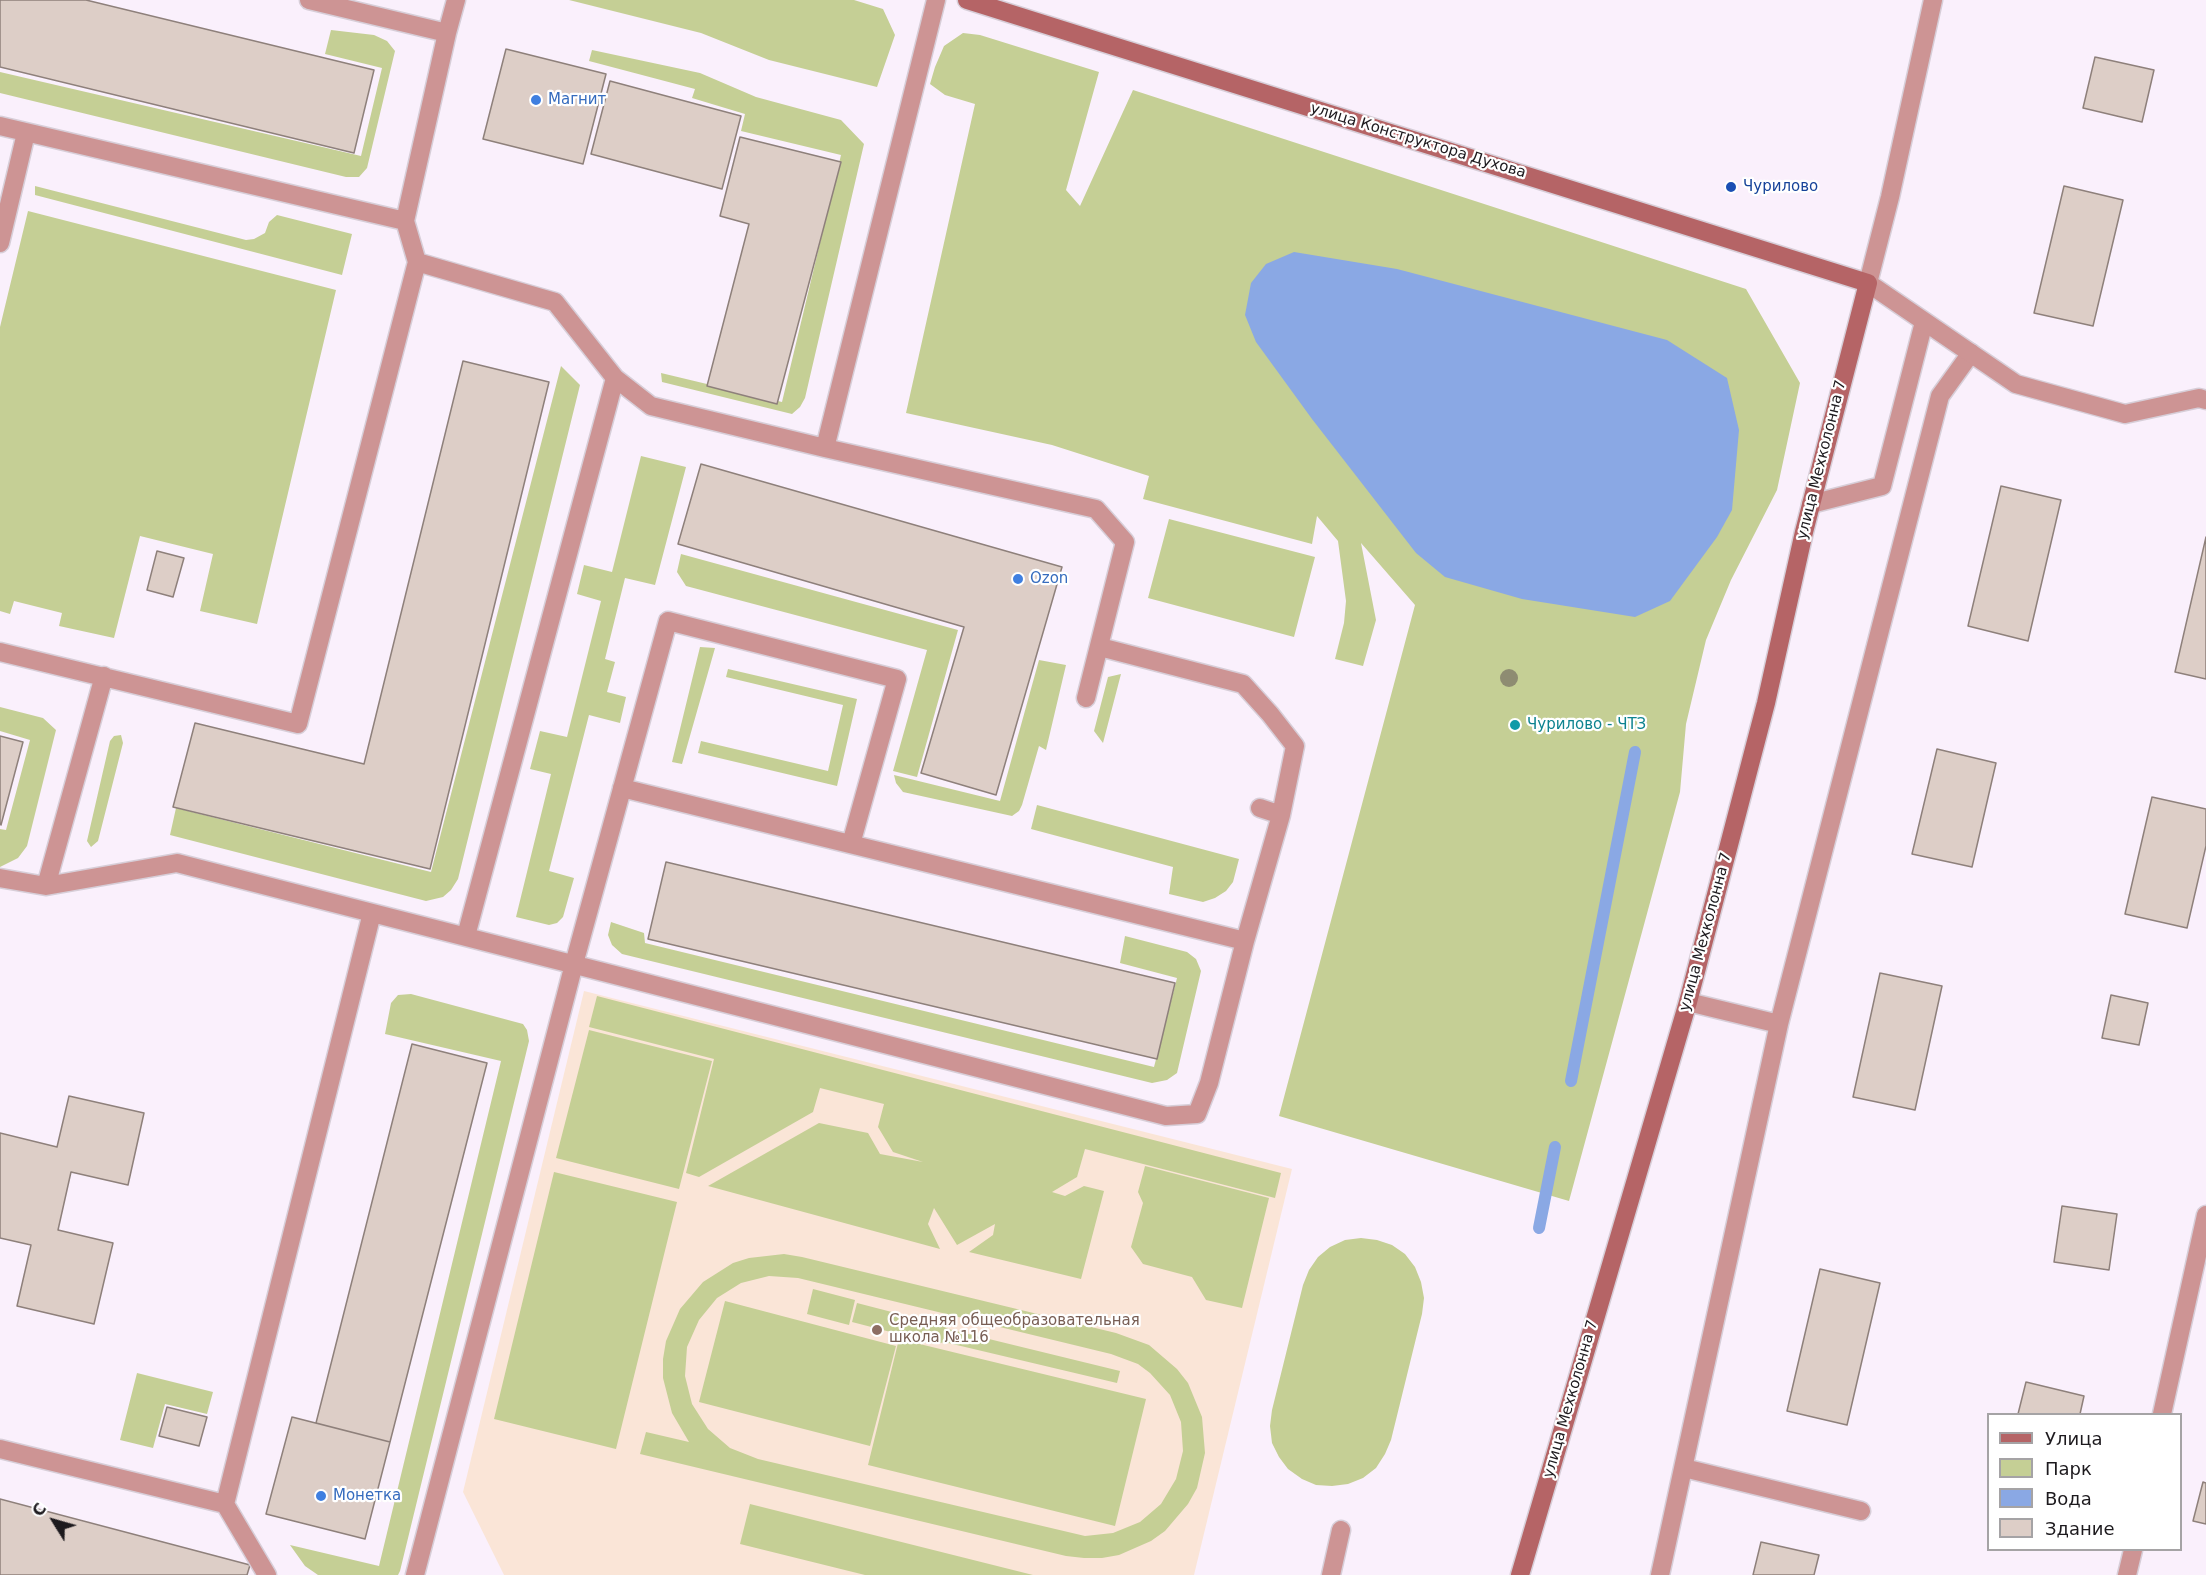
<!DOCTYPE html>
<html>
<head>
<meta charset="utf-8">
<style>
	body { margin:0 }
	#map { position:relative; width:2206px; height:1575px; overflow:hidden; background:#faf0fc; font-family:"DejaVu Sans",sans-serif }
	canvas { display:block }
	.legend { position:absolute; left:1987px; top:1413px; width:195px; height:138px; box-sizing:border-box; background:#fff; border:2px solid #a5a3a5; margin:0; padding:8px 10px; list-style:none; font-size:18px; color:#1d1a1e }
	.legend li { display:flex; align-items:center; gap:12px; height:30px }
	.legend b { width:30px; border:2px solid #a5a3a5 }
	.north { position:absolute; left:24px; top:1491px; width:60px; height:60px; -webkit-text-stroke:4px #fff; paint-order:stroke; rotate:307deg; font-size:16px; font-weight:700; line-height:24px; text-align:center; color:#1d1a1e }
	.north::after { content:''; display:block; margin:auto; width:21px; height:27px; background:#1d1a1e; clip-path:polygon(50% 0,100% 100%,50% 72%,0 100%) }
</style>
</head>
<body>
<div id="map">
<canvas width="2206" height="1575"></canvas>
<ul class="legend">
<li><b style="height:8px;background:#b56466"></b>Улица</li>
<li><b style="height:16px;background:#c5cf95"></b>Парк</li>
<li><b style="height:16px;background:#8aa8e4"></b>Вода</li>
<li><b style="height:16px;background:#ddcec7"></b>Здание</li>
</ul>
<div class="north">С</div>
</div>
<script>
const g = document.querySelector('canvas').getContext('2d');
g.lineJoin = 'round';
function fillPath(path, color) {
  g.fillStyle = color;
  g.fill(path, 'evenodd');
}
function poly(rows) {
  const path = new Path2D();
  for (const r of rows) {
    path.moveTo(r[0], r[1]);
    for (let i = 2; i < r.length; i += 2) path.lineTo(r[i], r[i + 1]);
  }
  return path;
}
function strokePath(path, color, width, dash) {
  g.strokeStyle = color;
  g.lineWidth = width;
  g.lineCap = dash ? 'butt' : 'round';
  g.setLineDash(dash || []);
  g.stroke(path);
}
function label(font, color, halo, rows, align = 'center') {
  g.font = font + ' "DejaVu Sans",sans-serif';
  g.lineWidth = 4.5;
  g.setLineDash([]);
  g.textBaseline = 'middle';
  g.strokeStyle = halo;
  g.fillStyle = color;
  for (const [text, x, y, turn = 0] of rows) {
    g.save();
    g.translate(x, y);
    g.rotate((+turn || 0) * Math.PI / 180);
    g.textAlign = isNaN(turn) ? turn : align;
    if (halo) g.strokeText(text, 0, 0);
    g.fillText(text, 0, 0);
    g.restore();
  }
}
fillPath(poly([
	[584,991,1292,1169,1194,1575,504,1575,463,1492]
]), '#fae5d7');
fillPath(poly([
	[569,0,854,0,883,9,895,35,877,87,769,60,701,33],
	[331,30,374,35,387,41,395,51,367,168,359,177,346,177,0,93,0,72,361,156,382,68,325,54],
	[963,33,980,35,1099,72,1066,190,1080,206,1133,90,1746,289,1800,383,1777,490,1731,580,1706,640,1686,724,1680,792,1569,1201,1279,1116,1415,605,1361,543,1376,620,1363,666,1335,659,1344,623,1346,601,1338,541,1317,516,1312,544,1143,499,1149,476,1052,445,906,413,975,104,945,95,930,84,935,67,944,46],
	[592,50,700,73,756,97,841,120,864,144,805,398,800,407,792,414,662,382,661,373,782,402,841,155,741,131,745,114,692,98,695,89,589,61],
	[35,186,246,240,254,239,265,233,269,222,277,215,352,234,342,275,35,195],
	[28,211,336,290,257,624,200,611,213,554,140,536,114,638,59,626,62,613,14,601,10,614,0,611,0,327],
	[561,366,580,385,458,879,451,890,443,897,426,901,170,835,176,808,431,872],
	[641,456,686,467,655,585,625,578,605,659,615,662,607,692,626,697,620,723,589,715,549,871,574,878,563,917,557,923,549,925,516,917,551,774,530,769,540,731,567,737,601,601,577,594,584,565,612,572],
	[1169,519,1315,557,1294,637,1148,598],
	[681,554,958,630,917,777,893,771,927,650,686,586,677,572],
	[700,647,715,648,682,764,672,762],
	[1039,660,1066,665,1046,750,1039,746,1022,805,1019,811,1012,816,903,792,896,783,894,775,1000,801],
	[728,669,857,699,837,786,698,753,701,741,828,771,843,705,726,677],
	[1121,674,1103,743,1094,731,1108,677],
	[0,707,43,718,56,730,27,846,18,858,0,867,0,829,6,830,30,740,0,731],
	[121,735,123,743,98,841,91,847,87,841,110,741,114,736],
	[1037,805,1239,859,1233,882,1226,891,1215,898,1203,902,1169,894,1173,867,1031,829],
	[611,922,644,933,645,943,1154,1067,1177,978,1120,963,1125,936,1187,952,1196,959,1201,971,1177,1073,1167,1080,1152,1083,622,954,612,945,608,935],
	[411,994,523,1024,527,1030,529,1041,400,1571,398,1575,318,1575,305,1566,290,1545,379,1566,501,1061,385,1034,391,1003,398,995],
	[597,996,1281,1173,1275,1198,1085,1149,1077,1177,1052,1192,1065,1196,1084,1186,1104,1191,1081,1279,969,1252,993,1235,995,1224,957,1245,934,1208,928,1224,940,1249,708,1186,819,1123,868,1133,880,1154,923,1162,893,1152,878,1127,884,1104,820,1088,813,1112,699,1177,686,1173,714,1059,589,1027],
	[589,1030,712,1061,679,1189,556,1158],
	[1145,1166,1269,1198,1242,1308,1206,1300,1192,1277,1143,1264,1131,1247,1143,1203,1138,1192],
	[554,1172,677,1202,616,1449,494,1419],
	[1361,1238,1377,1240,1392,1245,1405,1254,1415,1267,1421,1282,1424,1298,1422,1314,1391,1440,1385,1454,1376,1468,1363,1478,1348,1484,1332,1486,1316,1485,1302,1479,1288,1469,1279,1457,1272,1443,1270,1426,1272,1410,1303,1285,1309,1270,1318,1257,1330,1247,1345,1240],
	[784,1254,802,1257,1116,1333,1149,1345,1177,1369,1188,1383,1202,1417,1205,1453,1197,1488,1188,1504,1165,1531,1151,1541,1119,1555,1102,1558,1084,1558,1066,1556,640,1454,646,1432,689,1442,672,1413,663,1378,663,1359,666,1341,680,1309,703,1282,733,1263,749,1258],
	[769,1276,798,1278,1111,1354,1138,1364,1150,1373,1170,1395,1181,1422,1183,1451,1176,1479,1161,1504,1140,1522,1113,1533,1085,1536,758,1459,730,1448,708,1429,692,1404,685,1376,687,1347,699,1320,717,1298,741,1283],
	[813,1289,855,1300,849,1325,807,1314],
	[725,1301,896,1346,870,1446,699,1402],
	[857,1303,942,1325,948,1329,1120,1371,1117,1383,944,1342,937,1344,852,1322],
	[899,1339,1146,1399,1115,1526,868,1465],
	[137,1373,213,1392,207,1414,165,1404,153,1448,120,1440],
	[750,1504,1033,1575,865,1575,740,1544]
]), '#c5cf95');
fillPath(poly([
	[1294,252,1397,269,1667,340,1727,378,1739,430,1732,510,1717,537,1670,601,1635,617,1522,599,1445,577,1416,553,1312,419,1256,342,1245,315,1251,283,1266,264]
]), '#8aa8e4');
strokePath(poly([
	[1571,1081,1635,752],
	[1539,1228,1555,1147]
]), '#8aa8e4', 12);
const building = poly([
	[0,0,86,0,374,70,354,153,0,67,0,0],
	[506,49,606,74,583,164,483,139,506,49],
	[2095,57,2154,70,2142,122,2083,108,2095,57],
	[610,81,741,116,722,189,591,154,610,81],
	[740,137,841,162,777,404,707,386,749,224,720,216,740,137],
	[2064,186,2123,200,2093,326,2034,313,2064,186],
	[463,361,549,382,430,869,173,807,195,723,364,764,463,361],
	[701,464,1062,567,996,795,921,773,964,627,678,544,701,464],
	[2001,486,2061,500,2028,641,1968,626,2001,486],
	[2206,537,2206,679,2175,672,2206,537],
	[157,551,184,558,173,597,147,590,157,551],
	[0,736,23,742,1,825,0,824,0,736],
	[1937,749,1996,763,1972,867,1912,854,1937,749],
	[2152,797,2206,809,2206,846,2187,928,2125,914,2152,797],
	[666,862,1175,983,1157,1059,648,939,666,862],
	[1880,973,1942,986,1915,1110,1853,1097,1880,973],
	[2111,995,2148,1003,2139,1045,2102,1038,2111,995],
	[412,1044,487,1063,390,1442,316,1423,412,1044],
	[69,1096,144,1113,128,1185,71,1172,58,1230,113,1243,94,1324,17,1306,31,1245,0,1238,0,1133,57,1147,69,1096],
	[2062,1206,2117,1214,2109,1270,2054,1262,2062,1206],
	[1820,1269,1880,1283,1847,1425,1787,1411,1820,1269],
	[2026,1382,2084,1396,2080,1414,2018,1414,2026,1382],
	[167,1407,207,1417,199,1446,159,1436,167,1407],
	[292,1417,390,1442,365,1539,266,1514,292,1417],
	[2203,1482,2206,1483,2206,1524,2193,1521,2203,1482],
	[0,1499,250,1565,247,1575,0,1575,0,1499],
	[1761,1542,1819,1555,1814,1575,1753,1575,1761,1542]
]);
fillPath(building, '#ddcec7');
strokePath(building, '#8e807b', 1.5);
const lane = poly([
	[309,0,447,33],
	[0,126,405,221,447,33,456,0],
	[0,243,26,133],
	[417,262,555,302,615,378,651,406,825,448,1096,509,1125,542,1086,698],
	[825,448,936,0],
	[1811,504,1882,486,1924,322],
	[0,652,298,724,417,262,405,221],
	[622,788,1245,941],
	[1260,808,1281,815],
	[0,878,46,886,104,676],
	[46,886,177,863,1166,1116,1197,1114,1209,1083,1245,941,1281,815,1295,746,1270,714,1243,684,1100,647],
	[466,936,615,378],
	[1688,1002,1779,1024],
	[0,1449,225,1504,267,1575],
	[1684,1468,1861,1511],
	[225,1504,372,913],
	[415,1575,574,964,668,621,897,679,851,844],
	[1331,1575,1341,1530],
	[1660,1575,1779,1024,1940,396,1971,353]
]);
const street = poly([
	[1933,0,1890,197,1868,283,2016,384,2125,414,2199,398,2206,400],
	[2162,1414,2206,1215],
	[2127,1575,2133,1550]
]);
const secondary = poly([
	[967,0,1868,283,1804,532,1766,703,1688,1002,1520,1575]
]);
strokePath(lane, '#d7ced8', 21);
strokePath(street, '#d7ced8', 21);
strokePath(secondary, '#d7ced8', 21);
strokePath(lane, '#cd9494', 18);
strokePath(street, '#cd9494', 18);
strokePath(secondary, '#b56466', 18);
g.fillStyle = '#8e8c72';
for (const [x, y] of [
	[1509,678]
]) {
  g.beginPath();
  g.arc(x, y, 9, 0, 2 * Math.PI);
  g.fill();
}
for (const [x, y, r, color] of [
	[536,100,6,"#3f7fe0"],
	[1731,187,6,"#1a4fb4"],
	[1018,579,6,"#3f7fe0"],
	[1515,725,6,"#0f9aa8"],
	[877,1330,6,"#8d6e63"],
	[321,1496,6,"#3f7fe0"]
]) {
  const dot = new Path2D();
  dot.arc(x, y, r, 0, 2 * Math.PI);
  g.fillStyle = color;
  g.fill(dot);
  strokePath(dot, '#fff', 2);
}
label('15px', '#366cbe', '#fff', [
	["Магнит",548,100],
	["Ozon",1030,579],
	["Монетка",333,1496]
], 'left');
label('15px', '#1d1a1e', '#fff', [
	["улица Конструктора Духова",1418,141,17],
	["улица Мехколонна 7",1822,460,-76],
	["улица Мехколонна 7",1706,932,-75],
	["улица Мехколонна 7",1571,1399,-74]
]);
label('15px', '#164399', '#fff', [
	["Чурилово",1743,187]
], 'left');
label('15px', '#0d838f', '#fff', [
	["Чурилово - ЧТЗ",1527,725]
], 'left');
label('15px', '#785e54', '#fff', [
	["Средняя общеобразовательная",889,1321],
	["школа №116",889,1338]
], 'left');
</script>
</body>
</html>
